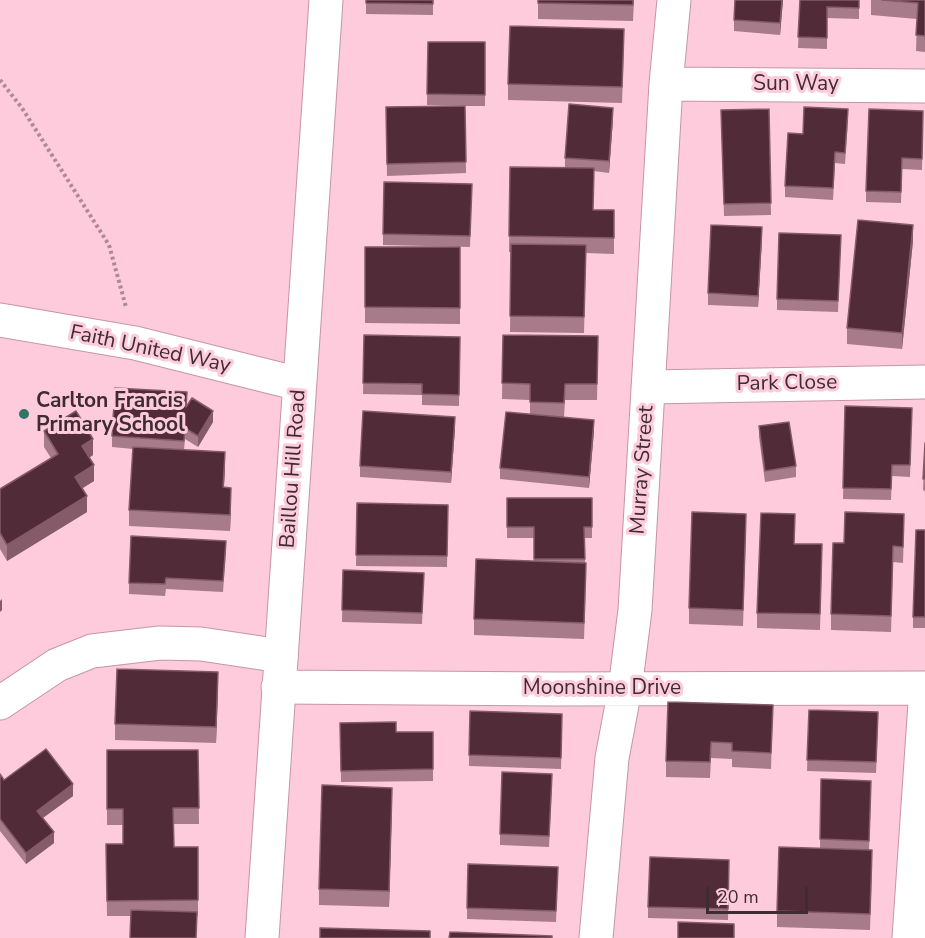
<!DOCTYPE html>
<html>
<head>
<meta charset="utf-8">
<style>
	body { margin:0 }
	#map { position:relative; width:925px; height:938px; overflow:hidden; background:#fdcbdb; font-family:"Nunito Sans",sans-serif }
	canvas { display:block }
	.scale { position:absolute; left:706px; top:887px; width:102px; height:27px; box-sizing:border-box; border:3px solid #3f2c32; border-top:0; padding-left:8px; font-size:18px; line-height:21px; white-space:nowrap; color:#3f2c32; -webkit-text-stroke:4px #fdcbdb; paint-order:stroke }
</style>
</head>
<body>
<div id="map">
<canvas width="925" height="938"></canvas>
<div class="scale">20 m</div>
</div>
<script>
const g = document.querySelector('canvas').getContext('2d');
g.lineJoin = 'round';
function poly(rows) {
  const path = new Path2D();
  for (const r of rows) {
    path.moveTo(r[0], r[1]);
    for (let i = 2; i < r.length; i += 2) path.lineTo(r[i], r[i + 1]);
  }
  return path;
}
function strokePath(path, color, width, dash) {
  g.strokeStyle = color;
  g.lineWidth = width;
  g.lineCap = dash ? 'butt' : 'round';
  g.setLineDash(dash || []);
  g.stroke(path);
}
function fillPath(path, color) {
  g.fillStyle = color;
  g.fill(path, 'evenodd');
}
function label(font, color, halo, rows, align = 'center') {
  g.font = font + ' "Nunito Sans",sans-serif';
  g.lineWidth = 6;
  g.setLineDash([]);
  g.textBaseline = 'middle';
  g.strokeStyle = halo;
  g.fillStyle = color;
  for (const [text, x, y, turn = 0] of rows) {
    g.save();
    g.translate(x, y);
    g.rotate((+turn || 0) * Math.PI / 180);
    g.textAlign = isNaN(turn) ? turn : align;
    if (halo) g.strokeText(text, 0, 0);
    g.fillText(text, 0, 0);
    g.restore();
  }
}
const minor = poly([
	[666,84,925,86],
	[0,320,135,343,299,384],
	[648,387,925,382],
	[278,687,555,689,925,688],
	[0,703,57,665,92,651,160,643,201,644,281,656],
	[596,938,612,758,625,689,635,610,666,84,674,0],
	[909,938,925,703]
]);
const major = poly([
	[262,938,326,0]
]);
strokePath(minor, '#c596a5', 35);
strokePath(major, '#c596a5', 35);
strokePath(poly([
	[0,80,22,108,109,245,126,307]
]), '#ae8995', 4, [3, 3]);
strokePath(minor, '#fff', 33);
strokePath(major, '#fff', 33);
fillPath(poly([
	[366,0,433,0,433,15,366,14],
	[538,0,634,0,633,21,538,19],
	[783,0,780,35,734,31,734,20],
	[800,0,859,0,859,19,827,18,827,49,798,48],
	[871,0,925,0,925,52,916,51,917,19,871,15],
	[428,42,485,42,485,106,465,106,466,173,387,176,386,107,462,106,427,105],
	[624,45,622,103,508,100,508,84],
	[769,109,771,215,724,216,721,110],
	[923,111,922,170,902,169,901,203,866,202,866,191],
	[613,119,609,173,594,171,593,210,614,210,614,254,586,253,584,333,510,332,511,252,509,252,510,167,565,168,565,158],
	[848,120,845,164,835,163,833,200,785,197,785,186,803,134],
	[472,184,470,247,383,245,383,234],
	[841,235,838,312,777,310,777,299],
	[762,238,758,307,708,305,708,293],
	[913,241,902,349,847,344,847,328],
	[365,247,460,247,460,324,365,323],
	[364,335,460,337,459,406,422,405,422,395,363,394],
	[503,335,598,336,597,400,565,400,564,417,594,431,589,488,500,479,500,468,530,414,530,400,502,399],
	[187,406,213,422,198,447,185,439,184,450,225,468,224,487,231,504,230,531,129,526,129,510,133,449,112,447,112,436],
	[845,406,912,408,910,477,892,476,891,500,843,499],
	[759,426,796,466,796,477,765,482,759,437],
	[455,428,451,483,360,477,360,466],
	[44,431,93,455,89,458,94,481,82,488,87,512,7,561,0,549,0,489,51,458,44,447],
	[925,443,925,491,923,490],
	[507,498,592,498,592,538,585,538,585,563,586,579,584,639,474,635,474,619,534,561,534,538,507,538],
	[357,503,448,505,447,567,356,566],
	[746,530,743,626,689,624,689,608],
	[904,530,903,563,893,562,891,632,831,630,831,614,844,543],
	[925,530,925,628,913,628,913,617],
	[795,544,822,560,820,630,757,628,757,613],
	[226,552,223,592,166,589,165,596,129,594,129,583],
	[343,570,424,573,422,624,342,622],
	[218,688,216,743,115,740,115,724],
	[773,705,771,769,732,767,732,759,711,758,710,778,666,777,666,761],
	[809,710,878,724,876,773,807,771],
	[340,723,396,732,433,732,433,781,341,782],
	[562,725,561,769,469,766,469,755],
	[107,750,198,750,199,824,173,824,174,847,198,847,198,916,107,916,106,844,123,844,123,825,107,825],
	[0,774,4,780,73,796,43,818,54,843,26,864,0,831],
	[821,779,871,792,869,850,872,866,870,930,777,927,777,911,820,848],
	[552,785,549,847,500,845,500,834],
	[392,804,389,907,319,905,319,889],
	[558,867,556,922,467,919,467,908],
	[729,871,728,920,648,918,648,907]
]), '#a77b8a');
fillPath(poly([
	[782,0,783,0,780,35,780,23],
	[613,108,613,119,609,173,609,161],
	[913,225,913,241,902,349,902,333],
	[762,227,762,238,758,307,758,296],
	[213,411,213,422,198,447,198,436],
	[455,417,455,428,451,483,451,472],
	[594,420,594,431,589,488,589,477],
	[93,439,93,455,82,462,82,446],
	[225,452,225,468,223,503,223,487],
	[94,465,94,481,75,493,75,477],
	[231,488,231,504,230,531,230,515],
	[87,496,87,512,7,561,7,545],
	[2,599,2,610,0,612,0,601],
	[218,672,218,688,216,743,216,727],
	[73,784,73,796,37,822,37,811],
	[392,788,392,804,389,907,389,891],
	[54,832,54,843,26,864,26,853]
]), '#855b69');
const building = poly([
	[366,0,433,0,433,4,366,3,366,0],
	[538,0,633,0,633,5,538,3,538,0],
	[735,0,782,0,780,23,734,20,735,0],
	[800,0,859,0,859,8,827,7,827,38,798,37,800,0],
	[882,0,925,0,925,36,916,35,918,3,882,0],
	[510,26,624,29,622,87,508,84,510,26],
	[428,42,485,42,485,95,427,94,428,42],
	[569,104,613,108,609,161,565,158,569,104],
	[465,106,466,162,387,164,386,107,465,106],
	[804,107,848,109,845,153,835,152,833,188,785,186,788,133,803,134,804,107],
	[769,109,771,203,724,204,721,110,769,109],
	[869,109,923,111,922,159,902,158,901,192,866,191,869,109],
	[510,167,594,168,593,210,614,210,614,238,509,236,510,167],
	[384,182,472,184,470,236,383,234,384,182],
	[858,220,913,225,902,333,847,328,858,220],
	[711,225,762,227,758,296,708,293,711,225],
	[779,233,841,235,838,301,777,299,779,233],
	[511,244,586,245,584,317,510,316,511,244],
	[365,247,460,247,460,308,365,307,365,247],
	[364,335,460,337,459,395,422,394,422,384,363,383,364,335],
	[503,335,598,336,597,384,565,384,564,403,530,402,530,384,502,383,503,335],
	[115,388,187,392,186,407,192,398,213,411,198,436,185,428,184,441,112,436,115,388],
	[845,406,912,408,910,465,892,465,891,489,843,488,845,406],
	[76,411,93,439,82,446,94,465,75,477,87,496,7,545,0,533,0,489,58,454,44,431,76,411],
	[363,411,455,417,451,472,360,466,363,411],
	[506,412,594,420,589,477,500,468,506,412],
	[789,422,796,466,765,471,759,426,789,422],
	[925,443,925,479,923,479,925,443],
	[133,447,225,452,223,487,231,488,230,515,129,510,133,447],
	[507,498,592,498,592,527,584,527,585,559,534,559,534,527,507,527,507,498],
	[357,503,448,505,447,556,356,555,357,503],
	[692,512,746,514,743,610,689,608,692,512],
	[845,512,904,514,903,547,893,546,891,616,831,614,833,543,844,543,845,512],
	[761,513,795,514,794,544,822,544,820,614,757,613,761,513],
	[916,530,925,530,925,617,913,617,916,530],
	[131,536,226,541,223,581,166,578,165,584,129,583,131,536],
	[476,559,586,563,584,623,474,619,476,559],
	[343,570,424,573,422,613,342,610,343,570],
	[117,669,218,672,216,727,115,724,117,669],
	[668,702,773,705,771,753,732,751,732,743,711,742,710,762,666,761,668,702],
	[809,710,878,712,876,762,807,760,809,710],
	[470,711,562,714,561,758,469,755,470,711],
	[396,722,396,732,433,732,433,769,341,771,340,723,396,722],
	[46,749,73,784,37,811,54,832,26,853,0,819,0,774,4,780,46,749],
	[107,750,198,750,199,808,173,808,174,847,198,847,198,900,107,901,106,844,123,844,123,809,107,809,107,750],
	[502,772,552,774,549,836,500,834,502,772],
	[821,779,871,781,869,841,820,839,821,779],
	[322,785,392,788,389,891,319,889,322,785],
	[779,847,872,850,870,914,777,911,779,847],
	[650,857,729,860,728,909,648,907,650,857],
	[468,864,558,867,556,911,467,908,468,864],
	[131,910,197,912,196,938,130,938,131,910],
	[678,922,734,924,734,938,678,938,678,922],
	[320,928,430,931,430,938,320,938,320,928],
	[450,932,552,936,552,938,449,938,450,932]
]);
fillPath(building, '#512b38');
strokePath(building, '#855b69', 1.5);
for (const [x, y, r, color] of [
	[24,414,6,"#327568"]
]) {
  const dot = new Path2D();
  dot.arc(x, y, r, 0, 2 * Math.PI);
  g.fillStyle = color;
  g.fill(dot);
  strokePath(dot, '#fdcbdb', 2);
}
label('21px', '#3f2c32', '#fdcbdb', [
	["Sun Way",796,85],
	["Faith United Way",150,350,12],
	["Park Close",787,384,-1],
	["Baillou Hill Road",294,469,-86],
	["Murray Street",643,470,-86],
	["Moonshine Drive",602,689]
]);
label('bold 21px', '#3f2c32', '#fdcbdb', [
	["Carlton Francis",36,402],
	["Primary School",36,426]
], 'left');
</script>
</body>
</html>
